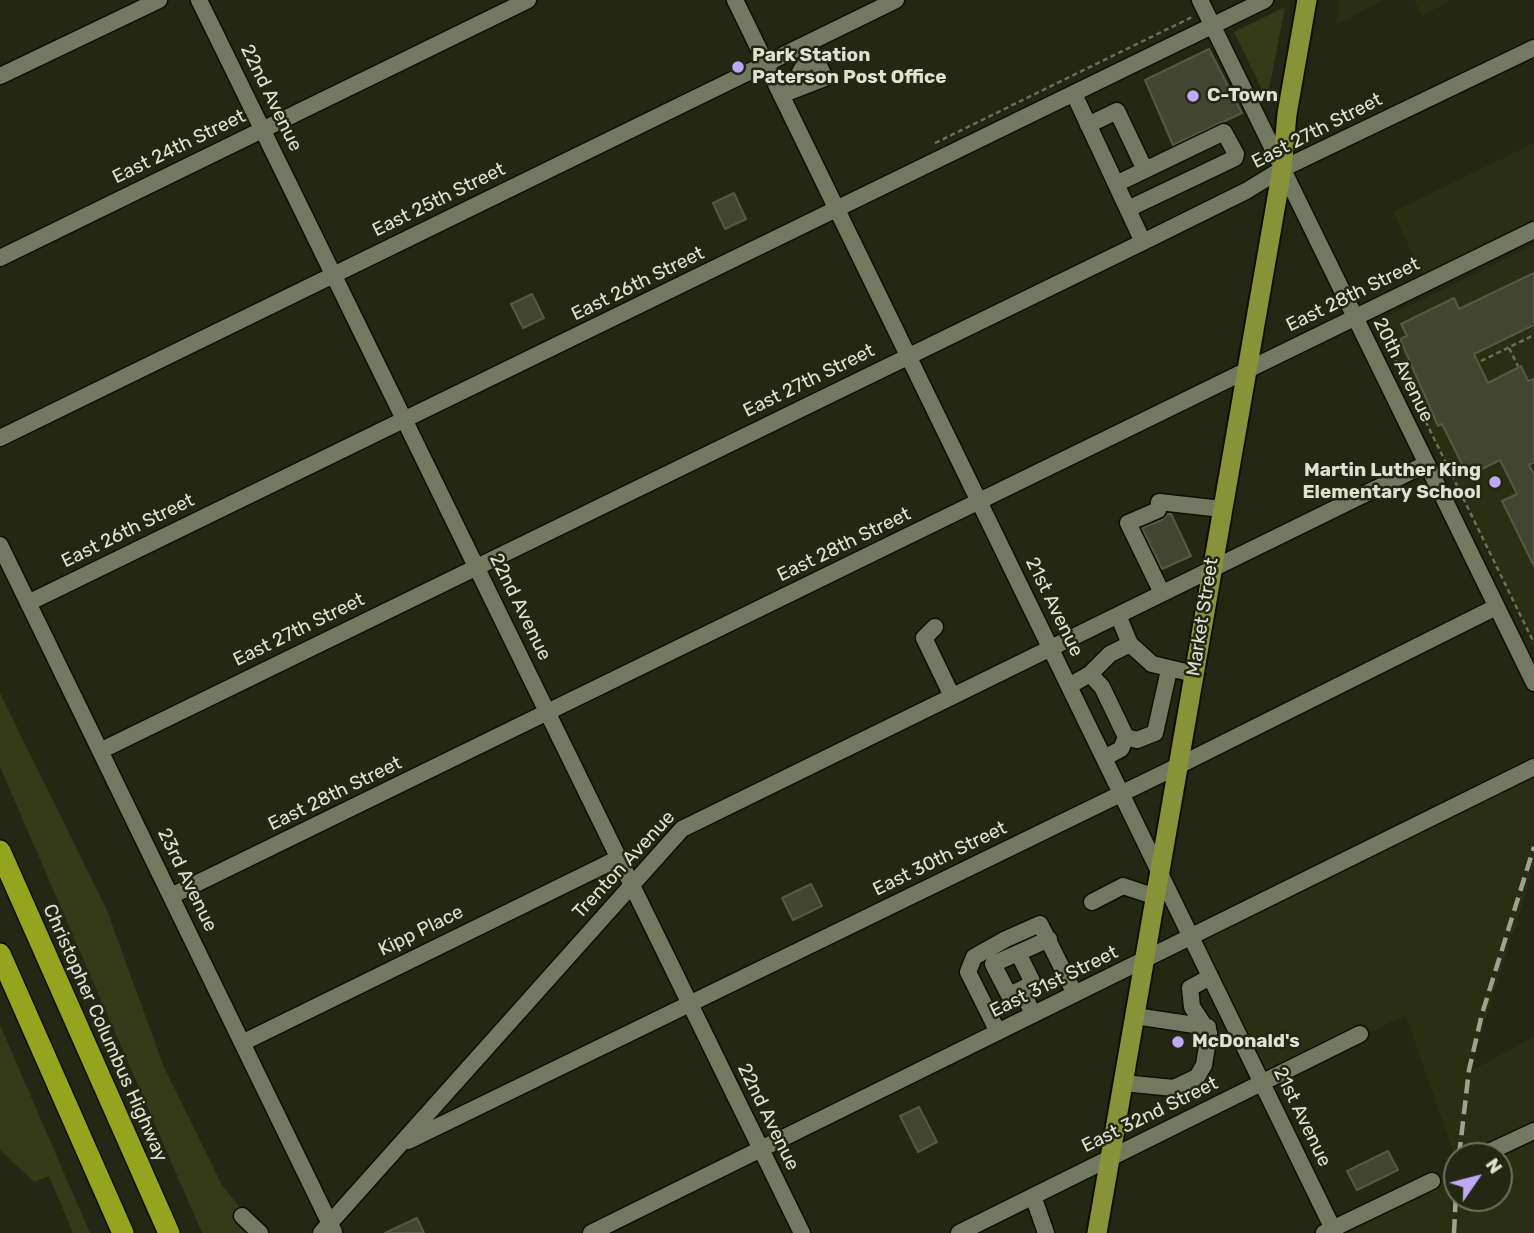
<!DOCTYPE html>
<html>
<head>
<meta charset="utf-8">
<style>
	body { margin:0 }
	#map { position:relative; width:1534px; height:1233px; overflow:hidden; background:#242713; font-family:Rubik,sans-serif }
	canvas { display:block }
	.north { position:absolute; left:1443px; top:1142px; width:70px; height:70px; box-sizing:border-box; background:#242713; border:2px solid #6e7160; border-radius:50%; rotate:55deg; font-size:19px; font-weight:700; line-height:28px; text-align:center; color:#dee1d4 }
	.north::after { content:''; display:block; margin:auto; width:24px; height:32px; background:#bea9f5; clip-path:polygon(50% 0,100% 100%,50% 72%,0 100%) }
</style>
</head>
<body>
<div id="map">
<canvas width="1534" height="1233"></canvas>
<div class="north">N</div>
</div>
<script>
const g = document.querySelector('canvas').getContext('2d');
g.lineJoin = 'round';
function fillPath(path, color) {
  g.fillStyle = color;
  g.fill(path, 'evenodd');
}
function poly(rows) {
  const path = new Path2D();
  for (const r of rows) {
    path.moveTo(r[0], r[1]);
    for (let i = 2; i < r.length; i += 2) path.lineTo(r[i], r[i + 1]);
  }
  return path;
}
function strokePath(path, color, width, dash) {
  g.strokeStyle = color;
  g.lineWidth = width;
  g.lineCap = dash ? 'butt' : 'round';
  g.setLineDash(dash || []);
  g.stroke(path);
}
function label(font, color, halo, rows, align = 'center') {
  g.font = font + ' Rubik,sans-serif';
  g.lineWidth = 5;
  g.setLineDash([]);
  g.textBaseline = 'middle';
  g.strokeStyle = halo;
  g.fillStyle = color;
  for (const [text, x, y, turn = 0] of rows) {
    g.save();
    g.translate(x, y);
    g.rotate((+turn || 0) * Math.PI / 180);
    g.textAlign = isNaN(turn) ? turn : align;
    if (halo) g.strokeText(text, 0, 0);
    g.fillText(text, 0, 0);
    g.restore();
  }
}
fillPath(poly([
	[1340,0,1384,0,1335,26],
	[1414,0,1451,0,1422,16],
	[1534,143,1534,231,1427,285,1393,212],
	[1534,245,1534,643,1377,321],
	[1534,768,1534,867,1469,1072,1534,1037,1534,1233,1334,1233,1457,1172,1457,1198,1499,1198,1499,1156,1457,1156,1457,1164,1406,1015,1263,1084,1192,939]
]), '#2a2e13');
fillPath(poly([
	[1285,7,1267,100,1234,32],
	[0,693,106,908,164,1067,222,1185,260,1233,202,1233,0,767],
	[0,1025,90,1233,73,1233,49,1176,34,1182,0,1150]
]), '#353a19');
const building = poly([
	[1209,49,1242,113,1173,145,1145,80,1209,49],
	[734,193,746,219,725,229,713,203,734,193],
	[1534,273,1534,325,1474,354,1488,383,1521,366,1528,381,1534,379,1534,462,1529,465,1534,475,1534,566,1502,501,1517,494,1500,460,1468,476,1442,424,1438,426,1400,339,1407,336,1401,324,1454,298,1459,309,1534,273],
	[532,294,544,318,523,328,511,304,532,294],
	[1168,514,1171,514,1191,556,1162,569,1142,528,1162,520,1168,514],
	[811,884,822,906,793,920,782,898,811,884],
	[919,1107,937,1142,918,1152,900,1116,919,1107],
	[1388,1151,1398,1170,1357,1190,1347,1171,1388,1151],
	[417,1218,424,1233,385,1233,417,1218]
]);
fillPath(building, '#424630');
strokePath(building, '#555943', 2);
const minor = poly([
	[199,0,802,1233],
	[735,0,1335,1233],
	[1200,0,1534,683],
	[0,76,159,0],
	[797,87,800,72,808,60,815,56],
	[1074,94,1143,242],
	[781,95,825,78,808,43],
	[1088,125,1117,111,1145,170],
	[1116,184,1224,132,1236,154,1235,158,1128,209],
	[0,258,528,0],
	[0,438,896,0],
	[0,545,334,1232],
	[1162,593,1128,523,1158,510,1159,502,1222,509],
	[28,603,1265,0],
	[1118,615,1130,644,1152,664,1194,674],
	[935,627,924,638,952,696],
	[1090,674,1102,687,1126,737,1121,749,1104,758],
	[1069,686,1090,674,1110,654,1130,644],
	[1126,737,1137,740,1155,733,1169,670],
	[100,751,1143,242,1246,191,1282,169,1534,48],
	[171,896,1534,230],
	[1092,902,1123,886,1156,897],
	[1018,953,1049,939],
	[1022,989,1009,995,993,964,1018,953,1033,983,1022,989,1033,1015],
	[1135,1016,1208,1027],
	[998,1032,968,972,974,957,1006,939,1040,924,1075,994],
	[242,1043,619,858],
	[1123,1083,1174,1088,1197,1077,1204,1065,1209,1033,1192,1007,1190,988,1210,977],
	[408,1141,1178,766,1496,607],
	[1491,1151,1534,1131],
	[1033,1196,1046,1233],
	[242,1216,260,1233],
	[321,1233,682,829,1426,464],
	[591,1233,1534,767],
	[959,1233,1360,1034],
	[1324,1233,1432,1181]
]);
const major = poly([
	[1097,1233,1282,169,1287,114,1307,0]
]);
const highway = poly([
	[0,851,169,1233],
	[0,954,123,1233]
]);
strokePath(minor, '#0e1001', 19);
strokePath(major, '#0e1001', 23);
strokePath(highway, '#0e1001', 24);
strokePath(poly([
	[935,143,1192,17],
	[1377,322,1534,643],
	[1509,348,1518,366],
	[1481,361,1534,335]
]), '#6c6f5d', 2.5, [5, 3.5]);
strokePath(minor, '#737860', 16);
strokePath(major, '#879239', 19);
strokePath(highway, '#95a41f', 21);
strokePath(poly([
	[1459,1156,1469,1070,1482,1014,1534,847],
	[1454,1233,1457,1172]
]), '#9fa292', 4.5, [14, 7]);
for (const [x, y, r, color] of [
	[738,67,7,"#bea9f5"],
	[1193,96,7,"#bea9f5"],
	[1495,482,7,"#bea9f5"],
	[1178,1042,7,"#bea9f5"]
]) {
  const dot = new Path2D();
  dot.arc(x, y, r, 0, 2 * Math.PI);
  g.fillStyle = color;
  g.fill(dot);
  strokePath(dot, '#242713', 2.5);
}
label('bold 19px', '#dee1d4', '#242713', [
	["Park Station",752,56],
	["Paterson Post Office",752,78],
	["C-Town",1207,96],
	["Martin Luther King",1481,471,"right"],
	["Elementary School",1481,493,"right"],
	["McDonald's",1192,1042]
], 'left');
label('19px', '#dee1d4', '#242713', [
	["22nd Avenue",271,98,64],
	["East 27th Street",1317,131,-27],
	["East 24th Street",179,147,-26],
	["East 25th Street",439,200,-26],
	["East 26th Street",638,284,-26],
	["East 28th Street",1353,295,-26],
	["20th Avenue",1403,370,64],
	["East 27th Street",809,381,-26],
	["East 26th Street",128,531,-26],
	["East 28th Street",844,545,-26],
	["22nd Avenue",520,607,64],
	["21st Avenue",1054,607,64],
	["Market Street",1203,617,-81],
	["East 27th Street",299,630,-26],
	["East 28th Street",335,794,-26],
	["East 30th Street",940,859,-26],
	["Trenton Avenue",624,865,-47],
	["23rd Avenue",187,880,64],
	["Kipp Place",421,931,-26],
	["East 31st Street",1054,982,-26],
	["Christopher Columbus Highway",105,1033,66],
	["East 32nd Street",1150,1115,-26],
	["22nd Avenue",768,1117,64],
	["21st Avenue",1302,1117,64]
]);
</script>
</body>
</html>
